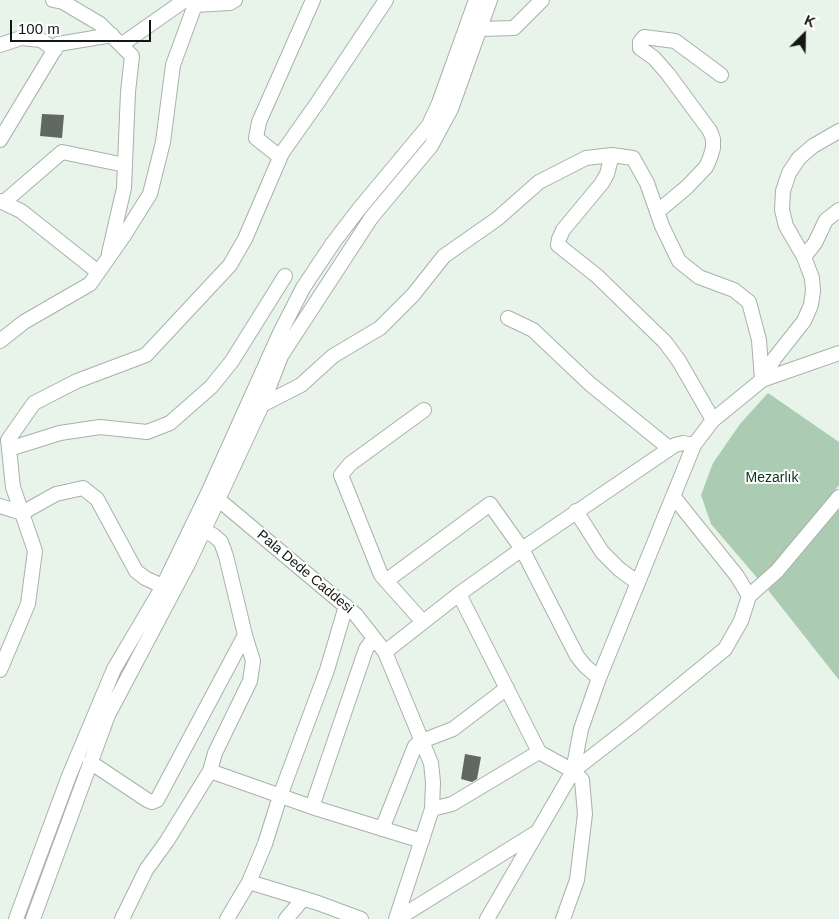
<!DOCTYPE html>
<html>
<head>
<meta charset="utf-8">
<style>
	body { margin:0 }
	#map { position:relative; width:839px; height:919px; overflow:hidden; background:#e8f3ea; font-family:Arial,sans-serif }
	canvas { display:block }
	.north { position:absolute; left:779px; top:10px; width:50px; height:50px; -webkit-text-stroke:4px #fff; paint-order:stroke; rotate:23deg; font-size:14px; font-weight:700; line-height:20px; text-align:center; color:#141815 }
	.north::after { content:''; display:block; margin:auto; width:18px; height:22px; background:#141815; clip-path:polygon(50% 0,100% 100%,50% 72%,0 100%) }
	.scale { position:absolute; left:10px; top:20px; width:141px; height:22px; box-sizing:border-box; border:2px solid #141815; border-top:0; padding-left:6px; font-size:15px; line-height:18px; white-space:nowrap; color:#141815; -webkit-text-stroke:4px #fff; paint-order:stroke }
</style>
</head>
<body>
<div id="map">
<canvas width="839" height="919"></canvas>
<div class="north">K</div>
<div class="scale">100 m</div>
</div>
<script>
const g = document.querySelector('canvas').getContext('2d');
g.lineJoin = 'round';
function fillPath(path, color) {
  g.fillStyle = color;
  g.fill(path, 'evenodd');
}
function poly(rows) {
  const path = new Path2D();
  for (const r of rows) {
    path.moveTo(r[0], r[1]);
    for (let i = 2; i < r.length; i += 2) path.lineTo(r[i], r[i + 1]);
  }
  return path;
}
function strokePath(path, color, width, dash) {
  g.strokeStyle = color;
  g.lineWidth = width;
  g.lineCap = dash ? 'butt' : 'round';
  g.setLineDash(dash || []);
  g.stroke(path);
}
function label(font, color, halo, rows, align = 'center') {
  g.font = font + ' Arial,sans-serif';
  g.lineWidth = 4;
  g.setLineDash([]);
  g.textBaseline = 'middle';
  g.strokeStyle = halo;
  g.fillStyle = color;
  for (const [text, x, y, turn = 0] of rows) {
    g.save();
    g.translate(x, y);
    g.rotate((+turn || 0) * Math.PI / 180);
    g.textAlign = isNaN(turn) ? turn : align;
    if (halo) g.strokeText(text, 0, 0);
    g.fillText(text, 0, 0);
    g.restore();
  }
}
fillPath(poly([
	[768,393,839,442,839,485,797,541,759,580,711,524,701,495,713,463,740,424],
	[839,508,839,680,768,590]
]), '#abccb3');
fillPath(poly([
	[42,114,64,115,62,138,40,136],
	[465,754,481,757,477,779,472,782,461,779]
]), '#5f6962');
const minor = poly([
	[53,0,63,2,100,24,132,56,128,92,124,188,109,253],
	[188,1,195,5,230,3,235,0],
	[480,29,514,28,542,0],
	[0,45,21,38,41,40,55,50],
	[121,45,185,0],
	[0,140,58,44,112,35],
	[612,155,607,174,602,183,563,230,559,239,558,245,597,276,665,342,679,361,713,420],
	[280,157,256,138,259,122,313,0],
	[0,201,21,211,98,272],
	[4,202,62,152,125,165],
	[657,212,687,187,706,167,710,158,713,148,713,139,710,131,668,74,654,58,640,48,640,42,644,37,675,41,721,75],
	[804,257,815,243,826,220,839,210],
	[508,318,533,330,590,384,669,448],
	[0,341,24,322,90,284,123,237,150,194,163,142,173,65,195,5,195,0],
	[262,405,301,385,333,356,380,328,413,295,444,256,497,219,539,182,586,158,612,155,633,158,647,183,662,226,679,261,699,277,734,290,749,302,759,340,762,380,839,353],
	[9,449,60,433,100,427,147,432,170,423,211,387,232,361,285,276],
	[211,496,219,500,356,615,385,652,431,763,433,782,432,809,396,919],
	[673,496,737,576,749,596],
	[0,506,22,513,56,494,83,488,97,499,136,571,145,578,171,590],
	[576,511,602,552,619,569,638,583],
	[386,581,490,504,522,549,577,656,585,666,599,678],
	[459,594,539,752,573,771,582,780,585,814,577,880,563,919],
	[423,622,381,575,341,475,350,464,424,410],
	[385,652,459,594,522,549,675,445,683,443,694,445],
	[0,670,28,604,35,551,13,487,8,440,34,403,77,381,146,355,230,265,245,239,282,153,318,102,386,0],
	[90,762,147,800,152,802,157,800,245,635],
	[210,771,312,807,422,841],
	[573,771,581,729,599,678,694,445,713,420,762,380,774,359,804,321,811,305,813,291,812,278,804,257,786,226,782,210,783,191,789,173,799,158,813,146,839,131],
	[312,807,366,649,374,638],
	[432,809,452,804,539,752],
	[382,829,415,746,422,741,453,729,507,688],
	[249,882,318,903,361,919],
	[16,919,69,776,114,669,163,586,207,495,279,335,303,288,333,243,359,209,429,125,439,103,476,0],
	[33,919,108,715,189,562,262,405,281,356,371,218,431,146,451,109,490,0],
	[122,919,146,870,167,841,210,771,215,753,250,681,253,661,245,635,226,556,221,542,213,535,197,528],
	[227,919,249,882,265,844,280,796,327,670,346,606],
	[286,919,303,899],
	[397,919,534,834],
	[487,919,573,771,631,726,725,649,741,621,749,596,777,571,839,497]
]);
strokePath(minor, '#a7b2aa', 16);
strokePath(minor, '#fff', 14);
label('14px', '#003616', '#fff', [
	["Mezarlık",772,478]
]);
label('14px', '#141815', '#fff', [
	["Pala Dede Caddesi",305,572,40]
]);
</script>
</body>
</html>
